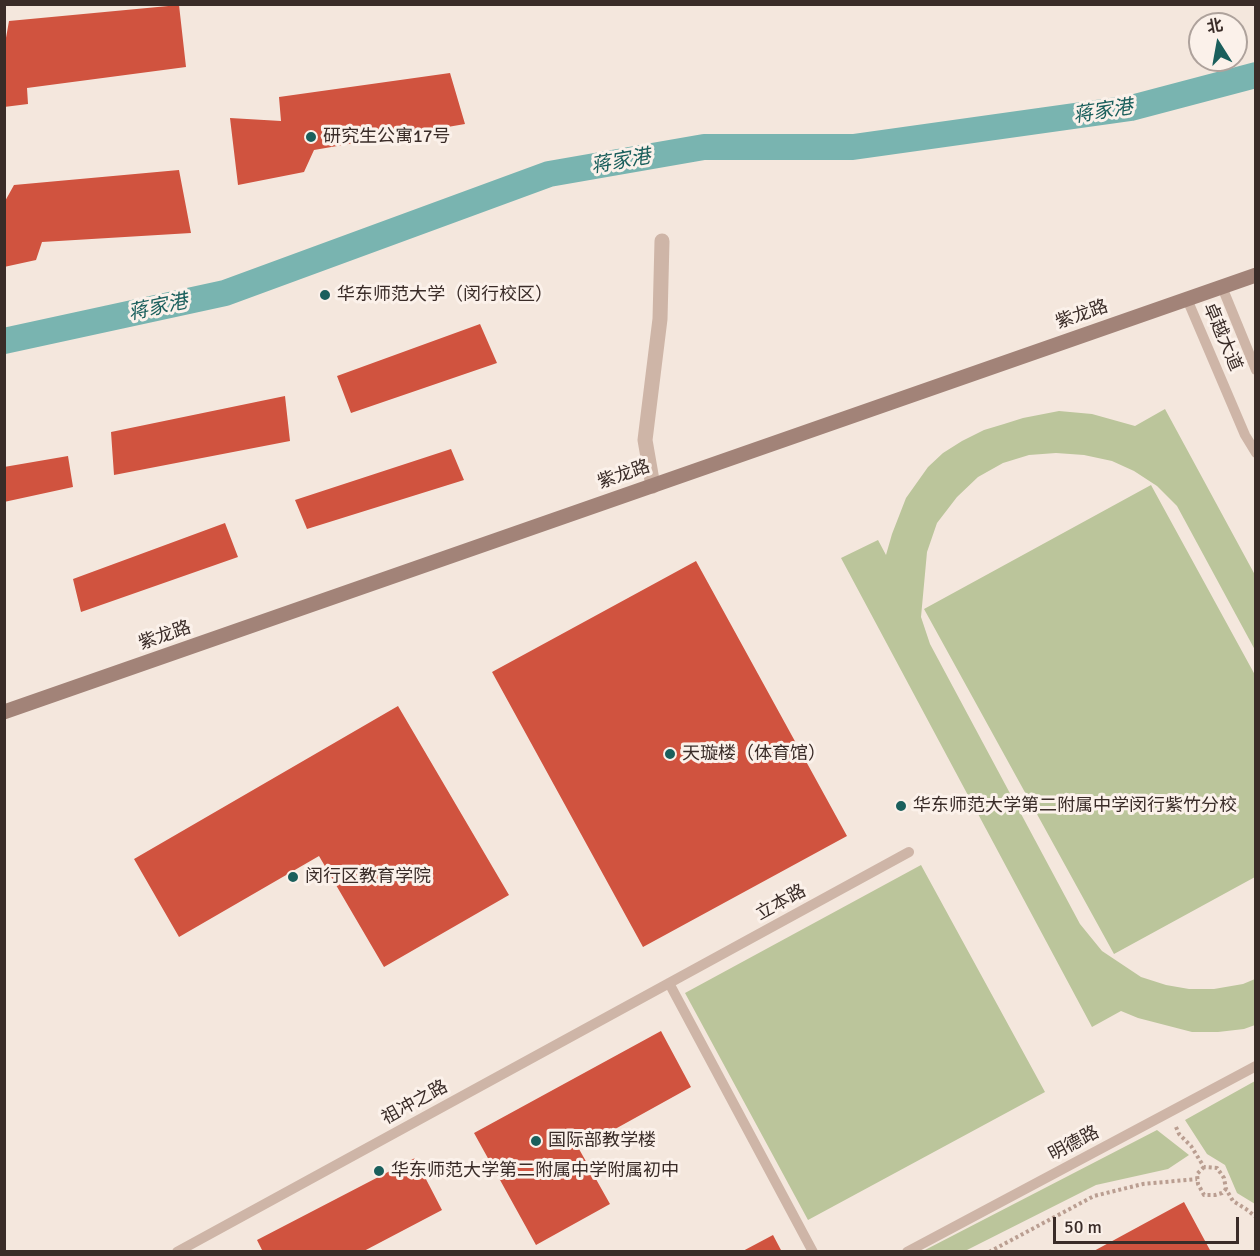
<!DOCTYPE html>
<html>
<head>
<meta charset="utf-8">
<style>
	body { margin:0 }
	#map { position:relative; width:1260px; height:1256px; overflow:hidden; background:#f4e7dd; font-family:Signika,"Noto Sans SC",sans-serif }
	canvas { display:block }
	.frame { position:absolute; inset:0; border:6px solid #3a2c28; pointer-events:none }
	.north { position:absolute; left:1188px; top:12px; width:60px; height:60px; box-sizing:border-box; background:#fbf1ea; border:2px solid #aea29c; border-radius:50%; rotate:349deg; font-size:16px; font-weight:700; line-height:24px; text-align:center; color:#3a2c28 }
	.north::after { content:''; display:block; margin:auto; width:21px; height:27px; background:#1a5f5c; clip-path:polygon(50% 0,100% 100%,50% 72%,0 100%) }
	.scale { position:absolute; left:1053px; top:1217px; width:186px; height:27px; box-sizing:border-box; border:3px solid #3a2c28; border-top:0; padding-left:8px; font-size:18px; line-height:21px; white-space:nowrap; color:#3a2c28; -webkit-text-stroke:4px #fbf1ea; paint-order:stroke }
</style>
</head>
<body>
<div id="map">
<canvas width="1260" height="1256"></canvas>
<div class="frame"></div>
<div class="north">北</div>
<div class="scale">50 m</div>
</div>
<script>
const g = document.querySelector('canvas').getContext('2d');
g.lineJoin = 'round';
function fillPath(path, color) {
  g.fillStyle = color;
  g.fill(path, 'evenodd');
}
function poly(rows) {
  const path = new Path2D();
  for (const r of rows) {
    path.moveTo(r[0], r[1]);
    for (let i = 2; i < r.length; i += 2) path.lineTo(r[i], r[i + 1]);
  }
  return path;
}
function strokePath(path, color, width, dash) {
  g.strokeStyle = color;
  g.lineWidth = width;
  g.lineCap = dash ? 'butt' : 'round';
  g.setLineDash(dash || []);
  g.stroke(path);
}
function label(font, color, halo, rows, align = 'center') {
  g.font = font + ' Signika,"Noto Sans SC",sans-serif';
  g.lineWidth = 6;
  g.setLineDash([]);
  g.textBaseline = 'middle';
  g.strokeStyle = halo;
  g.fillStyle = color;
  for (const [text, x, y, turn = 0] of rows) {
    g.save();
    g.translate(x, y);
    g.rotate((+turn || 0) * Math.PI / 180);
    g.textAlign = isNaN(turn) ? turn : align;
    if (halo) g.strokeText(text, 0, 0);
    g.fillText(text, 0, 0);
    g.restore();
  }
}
fillPath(poly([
	[1165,409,1255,575,1255,650,1177,506,1157,486,1134,471,1112,461,1084,455,1056,453,1029,455,1003,463,978,477,957,497,937,523,927,552,921,617,930,644,1080,924,1102,951,1141,977,1166,985,1189,989,1214,989,1243,984,1255,979,1255,1025,1244,1029,1218,1032,1192,1032,1138,1018,1121,1011,1092,1027,841,558,878,540,886,555,892,534,906,498,928,467,943,453,962,441,984,430,1004,424,1023,418,1059,411,1092,414,1135,426],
	[1151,485,1255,675,1255,877,1114,954,924,609],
	[921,865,1045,1092,808,1220,685,993],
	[1255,1081,1255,1204,1237,1193,1225,1165,1207,1154,1185,1120],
	[1157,1130,1189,1155,1168,1169,1096,1185,965,1251,923,1251]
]), '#bbc59b');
strokePath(poly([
	[4,341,225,293,549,174,704,147,853,147,1131,108,1256,75]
]), '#79b4b0', 26);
fillPath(poly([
	[179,5,186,67,27,88,28,104,4,107,4,49,9,21],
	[450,73,465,124,314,150,304,172,238,185,230,118,281,121,279,97],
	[179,170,191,233,42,242,36,260,4,267,4,203,14,185],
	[480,324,497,363,351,413,337,376],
	[285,396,290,441,114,475,111,432],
	[451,449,464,480,307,529,295,500],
	[68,456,73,487,4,502,4,467],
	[225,523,238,557,81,612,73,579],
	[696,561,847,836,643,947,492,672],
	[398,706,509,895,384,967,319,856,179,937,134,859],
	[661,1031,691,1087,579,1149,610,1204,536,1245,474,1133],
	[415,1158,442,1210,362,1252,263,1252,257,1240],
	[1184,1202,1211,1252,1092,1252],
	[773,1235,782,1252,741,1252]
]), '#d0533f');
strokePath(poly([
	[1176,1127,1179,1134,1191,1146,1204,1167,1217,1168,1224,1178,1226,1189,1233,1201,1246,1209,1256,1217],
	[1204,1167,1197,1174,1198,1184,1204,1195,1215,1195,1222,1193,1226,1189],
	[989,1252,1094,1196,1143,1184,1197,1179]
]), '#ba9e91', 4, [3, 3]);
strokePath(poly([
	[1222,287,1256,370],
	[1187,299,1245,435,1256,453],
	[669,983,813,1252],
	[177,1252,909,852],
	[907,1252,1256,1066]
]), '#ceb5a7', 10);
strokePath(poly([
	[653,486,645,440,660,319,662,241]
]), '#ceb5a7', 15);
strokePath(poly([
	[4,712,1256,275]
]), '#a28378', 15);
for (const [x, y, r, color] of [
	[311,137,6,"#1a5f5c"],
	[325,295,6,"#1a5f5c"],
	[670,754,6,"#1a5f5c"],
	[901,806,6,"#1a5f5c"],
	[293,877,6,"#1a5f5c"],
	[536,1141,6,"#1a5f5c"],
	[379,1171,6,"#1a5f5c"]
]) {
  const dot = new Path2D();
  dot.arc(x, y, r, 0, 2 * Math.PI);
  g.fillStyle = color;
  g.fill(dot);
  strokePath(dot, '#fbf1ea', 2);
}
label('18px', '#3a2c28', '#fbf1ea', [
	["研究生公寓17号",323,137],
	["华东师范大学（闵行校区）",337,295],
	["天璇楼（体育馆）",682,754],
	["华东师范大学第二附属中学闵行紫竹分校",913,806],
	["闵行区教育学院",305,877],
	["国际部教学楼",548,1141],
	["华东师范大学第二附属中学附属初中",391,1171]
], 'left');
label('18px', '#3a2c28', '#fbf1ea', [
	["紫龙路",1082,315,-19],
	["卓越大道",1222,337,67],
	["紫龙路",624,475,-19],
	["紫龙路",165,636,-19],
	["立本路",781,903,-29],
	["祖冲之路",415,1103,-29],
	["明德路",1074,1144,-28]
]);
label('italic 20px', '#1a5f5c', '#fbf1ea', [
	["蒋家港",1103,112,-9],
	["蒋家港",621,162,-10],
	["蒋家港",158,308,-12]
]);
</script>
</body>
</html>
